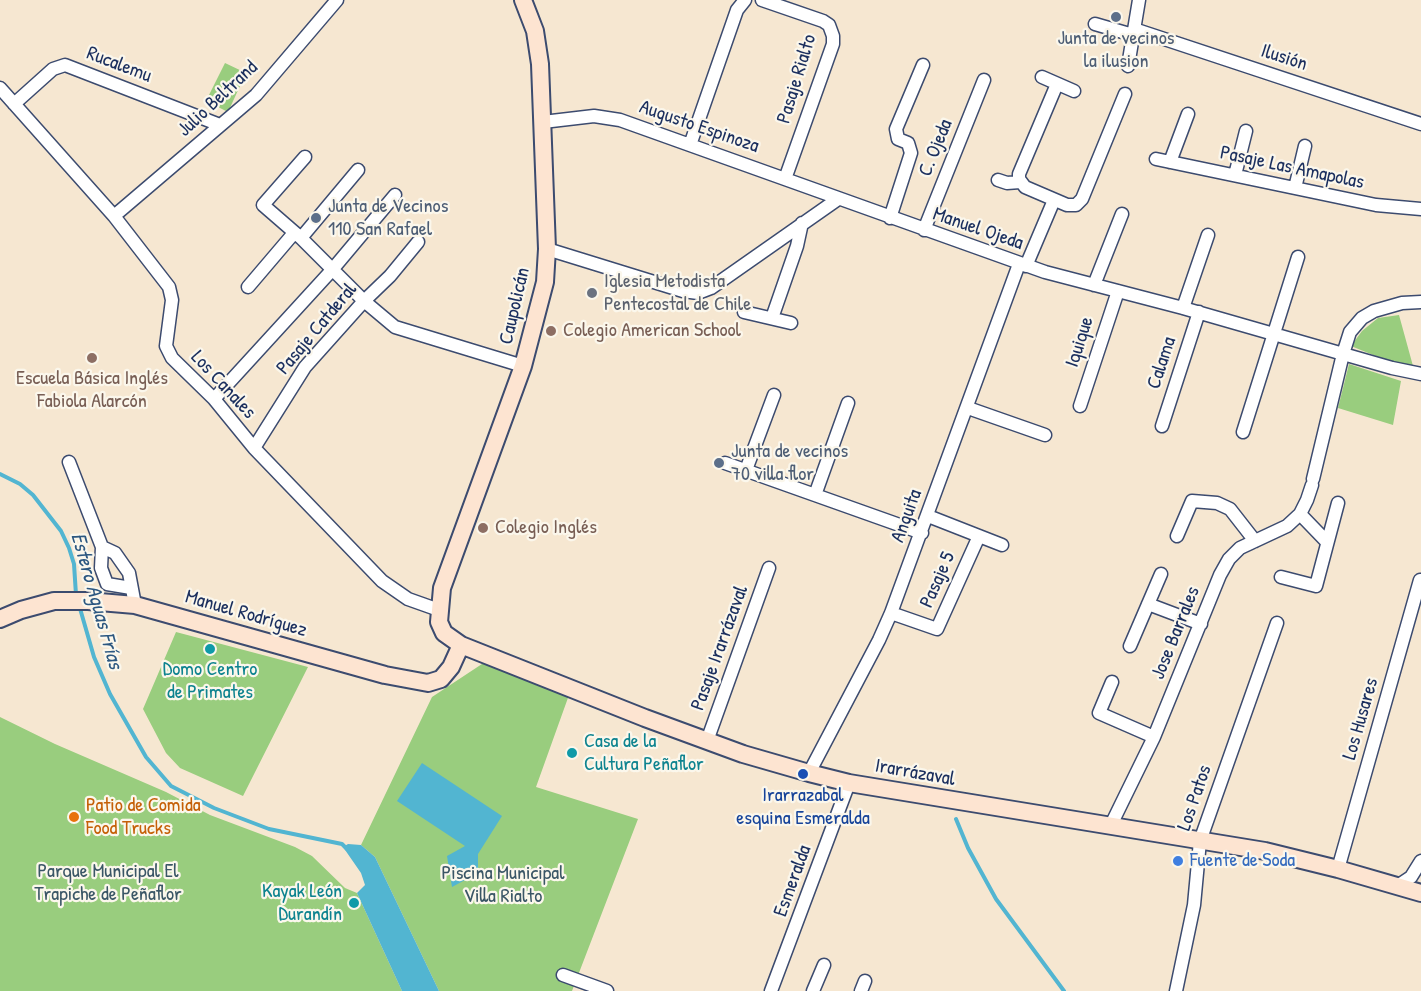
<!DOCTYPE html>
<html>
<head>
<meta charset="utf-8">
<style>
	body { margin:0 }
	canvas { display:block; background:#f6e7d1 }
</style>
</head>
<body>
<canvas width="1421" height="991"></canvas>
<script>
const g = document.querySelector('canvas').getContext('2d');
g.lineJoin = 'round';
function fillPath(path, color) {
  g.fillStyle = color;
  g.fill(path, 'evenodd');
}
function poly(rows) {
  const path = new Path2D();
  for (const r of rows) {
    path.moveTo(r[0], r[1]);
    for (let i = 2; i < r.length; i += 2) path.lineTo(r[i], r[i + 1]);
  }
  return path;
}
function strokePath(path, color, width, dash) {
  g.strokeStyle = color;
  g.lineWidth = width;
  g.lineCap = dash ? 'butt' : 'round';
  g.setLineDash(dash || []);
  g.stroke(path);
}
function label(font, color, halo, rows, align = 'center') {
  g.font = font + ' "Patrick Hand",sans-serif';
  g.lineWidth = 4.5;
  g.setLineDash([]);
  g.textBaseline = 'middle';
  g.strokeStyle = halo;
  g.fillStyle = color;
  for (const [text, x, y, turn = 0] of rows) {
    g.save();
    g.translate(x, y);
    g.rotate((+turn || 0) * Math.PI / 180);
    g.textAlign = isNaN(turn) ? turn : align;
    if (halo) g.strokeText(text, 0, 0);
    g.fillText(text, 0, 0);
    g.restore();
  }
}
fillPath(poly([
	[225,63,246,73,228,112,206,101],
	[1399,315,1413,366,1383,359,1351,346,1362,331,1378,318],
	[1349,364,1401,381,1393,425,1338,408],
	[176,632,308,667,243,796,180,768,166,753,143,709],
	[485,662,569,695,536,787,638,819,572,991,439,991,375,857,361,845,432,697],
	[0,717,55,744,166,792,210,815,295,847,312,856,345,888,357,893,402,991,0,991]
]), '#99cd7e');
fillPath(poly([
	[422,763,502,816,478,854,478,873,452,887,447,856,465,846,397,801],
	[348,844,361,845,375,857,439,991,402,991,357,893,365,885,361,873,343,847]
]), '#52b5d1');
strokePath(poly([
	[0,474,20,484,33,495,61,531,69,548,74,564,76,595],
	[79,605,94,657,110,694,146,757,171,786,214,808,269,829,342,844,347,849],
	[956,819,968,848,996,899,1064,991]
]), '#52b5d1', 4);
const street = poly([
	[762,0,823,21,829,25,833,36,833,44,785,179],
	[1095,24,1133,35],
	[1134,29,1421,124],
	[1128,66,1139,0],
	[1042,77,1074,91],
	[1057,84,1019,174,1019,179,1025,187,1067,205,1076,205,1082,199,1125,94],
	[0,88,114,216,169,287,172,300,166,346,172,358,214,399,254,448,382,581,408,599,439,610],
	[14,104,53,69,65,65,220,125],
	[543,122,594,116,620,120,1045,272,1183,308,1392,368,1421,374],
	[690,145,737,10,745,0],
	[305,157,263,205,301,238,364,301,395,327,523,366],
	[1156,159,1376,205,1421,209],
	[1170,162,1188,114],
	[1235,175,1246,131],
	[998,180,1007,183,1020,182],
	[1295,188,1305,146],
	[114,216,256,95,337,0],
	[890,218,911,153,908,143,898,139,896,129,923,65],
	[924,230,984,80],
	[301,238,358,170],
	[547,249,683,291,698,293,711,288,838,199],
	[1026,266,1054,200],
	[1094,285,1122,214],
	[248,287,294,233],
	[1183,308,1208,235],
	[744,312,791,323],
	[772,318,797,246,802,223],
	[214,399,332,270,395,195],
	[1080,406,1118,291],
	[968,408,1045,435],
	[1162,426,1199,312],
	[1243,432,1298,257],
	[254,448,305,367,364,301,390,276,418,242],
	[69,462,102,547,115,553,129,573,135,605],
	[725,463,922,533],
	[746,470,774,395],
	[1313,479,1343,354,1350,332,1362,318,1374,311,1402,303,1421,302],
	[815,495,848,403],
	[1300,514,1327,542],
	[928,516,1002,545],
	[1177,536,1192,501,1217,503,1230,509,1255,541],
	[102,547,101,568,107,584,131,588],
	[1281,577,1316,586,1338,503],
	[1148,604,1201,624],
	[891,613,937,629,979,536],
	[1130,646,1161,574],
	[1112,682,1099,713,1154,737],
	[707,741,769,568],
	[809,773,879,640,891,613,1019,264],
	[1110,827,1154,737,1220,575,1229,559,1240,548,1287,526,1300,514,1307,500,1312,485],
	[1338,869,1420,580],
	[1399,885,1411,877,1421,861],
	[563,975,607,991],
	[771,991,849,783],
	[813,991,824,965],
	[861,991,865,981],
	[1176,991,1194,905,1200,841,1277,623]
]);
const secondary = poly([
	[523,0,535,31,540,64,547,249,545,282,523,366,442,588,439,622,444,633,461,645,645,718,743,754,809,773,849,783,1265,851,1338,869,1421,893],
	[0,619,21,610,54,601,88,601,135,605,385,675,428,683,441,679,451,667,461,645]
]);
strokePath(street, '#3c4b6f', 15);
strokePath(secondary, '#3c4b6f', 20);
strokePath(street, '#fff', 12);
strokePath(secondary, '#fde4d1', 16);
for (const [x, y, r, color] of [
	[1116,17,6,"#5c6f8a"],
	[316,218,6,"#5c6f8a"],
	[592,293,6,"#6b7280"],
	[551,331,6,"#8d6e63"],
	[92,358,6,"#8d6e63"],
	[719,463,6,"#5c6f8a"],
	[483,528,6,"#8d6e63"],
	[210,649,6,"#0f9aa8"],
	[572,753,6,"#0f9aa8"],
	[803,774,6,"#1a4fb4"],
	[74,817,6,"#e8710a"],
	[1178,861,6,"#3f7fe0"],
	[354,903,6,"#0f9aa8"]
]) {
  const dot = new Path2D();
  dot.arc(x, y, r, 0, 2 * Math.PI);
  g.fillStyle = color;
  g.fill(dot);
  strokePath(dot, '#fbf7ec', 2);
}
label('20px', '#4e5e75', '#fbf7ec', [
	["Junta de vecinos",1116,39,"center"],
	["la ilusion",1116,62,"center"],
	["Junta de Vecinos",328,207],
	["110 San Rafael",328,230],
	["Junta de vecinos",731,452],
	["70 villa flor",731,475]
], 'left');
label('20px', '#1b2f5e', '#fbf7ec', [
	["Ilusión",1284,58,18],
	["Rucalemu",119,65,21],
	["Pasaje Rialto",797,79,-73],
	["Julio Beltrand",218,99,-43],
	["Augusto Espinoza",699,127,19],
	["C. Ojeda",936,148,-68],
	["Pasaje Las Amapolas",1292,168,12],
	["Manuel Ojeda",978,229,19],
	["Caupolicán",515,306,-77],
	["Pasaje Catderal",317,329,-50],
	["Iquique",1080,342,-72],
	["Calama",1162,363,-72],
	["Los Canales",223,385,47],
	["Anguita",907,516,-70],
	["Pasaje 5",938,580,-66],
	["Manuel Rodríguez",246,614,16],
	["Jose Barrales",1176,633,-68],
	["Pasaje Irarrázaval",720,648,-70],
	["Los Husares",1361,719,-74],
	["Irarrázaval",915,773,10],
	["Los Patos",1195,798,-71],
	["Esmeralda",793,881,-70]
]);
label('20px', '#5b616d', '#fbf7ec', [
	["Iglesia Metodista",604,282],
	["Pentecostal de Chile",604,305]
], 'left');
label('20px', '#785e54', '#fbf7ec', [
	["Colegio American School",563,331],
	["Escuela Básica Inglés",92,379,"center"],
	["Fabiola Alarcón",92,402,"center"],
	["Colegio Inglés",495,528]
], 'left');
label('20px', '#0d838f', '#fbf7ec', [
	["Domo Centro",210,670],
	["de Primates",210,693],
	["Casa de la",584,742,"left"],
	["Cultura Peñaflor",584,765,"left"],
	["Kayak León",342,892,"right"],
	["Durandín",342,915,"right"]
]);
label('20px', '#164399', '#fbf7ec', [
	["Irarrazabal",803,796],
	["esquina Esmeralda",803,819]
]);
label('20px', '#c56008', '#fbf7ec', [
	["Patio de Comida",86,806],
	["Food Trucks",86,829]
], 'left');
label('20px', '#366cbe', '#fbf7ec', [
	["Fuente de Soda",1190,861]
], 'left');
label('20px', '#3a5666', '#fbf7ec', [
	["Parque Municipal El",108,872],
	["Trapiche de Peñaflor",108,895],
	["Piscina Municipal",503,874],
	["Villa Rialto",503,897]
]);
label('italic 21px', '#2c5780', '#fbf7ec', [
	["Estero Aguas Frías",96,601,74]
]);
</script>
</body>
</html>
